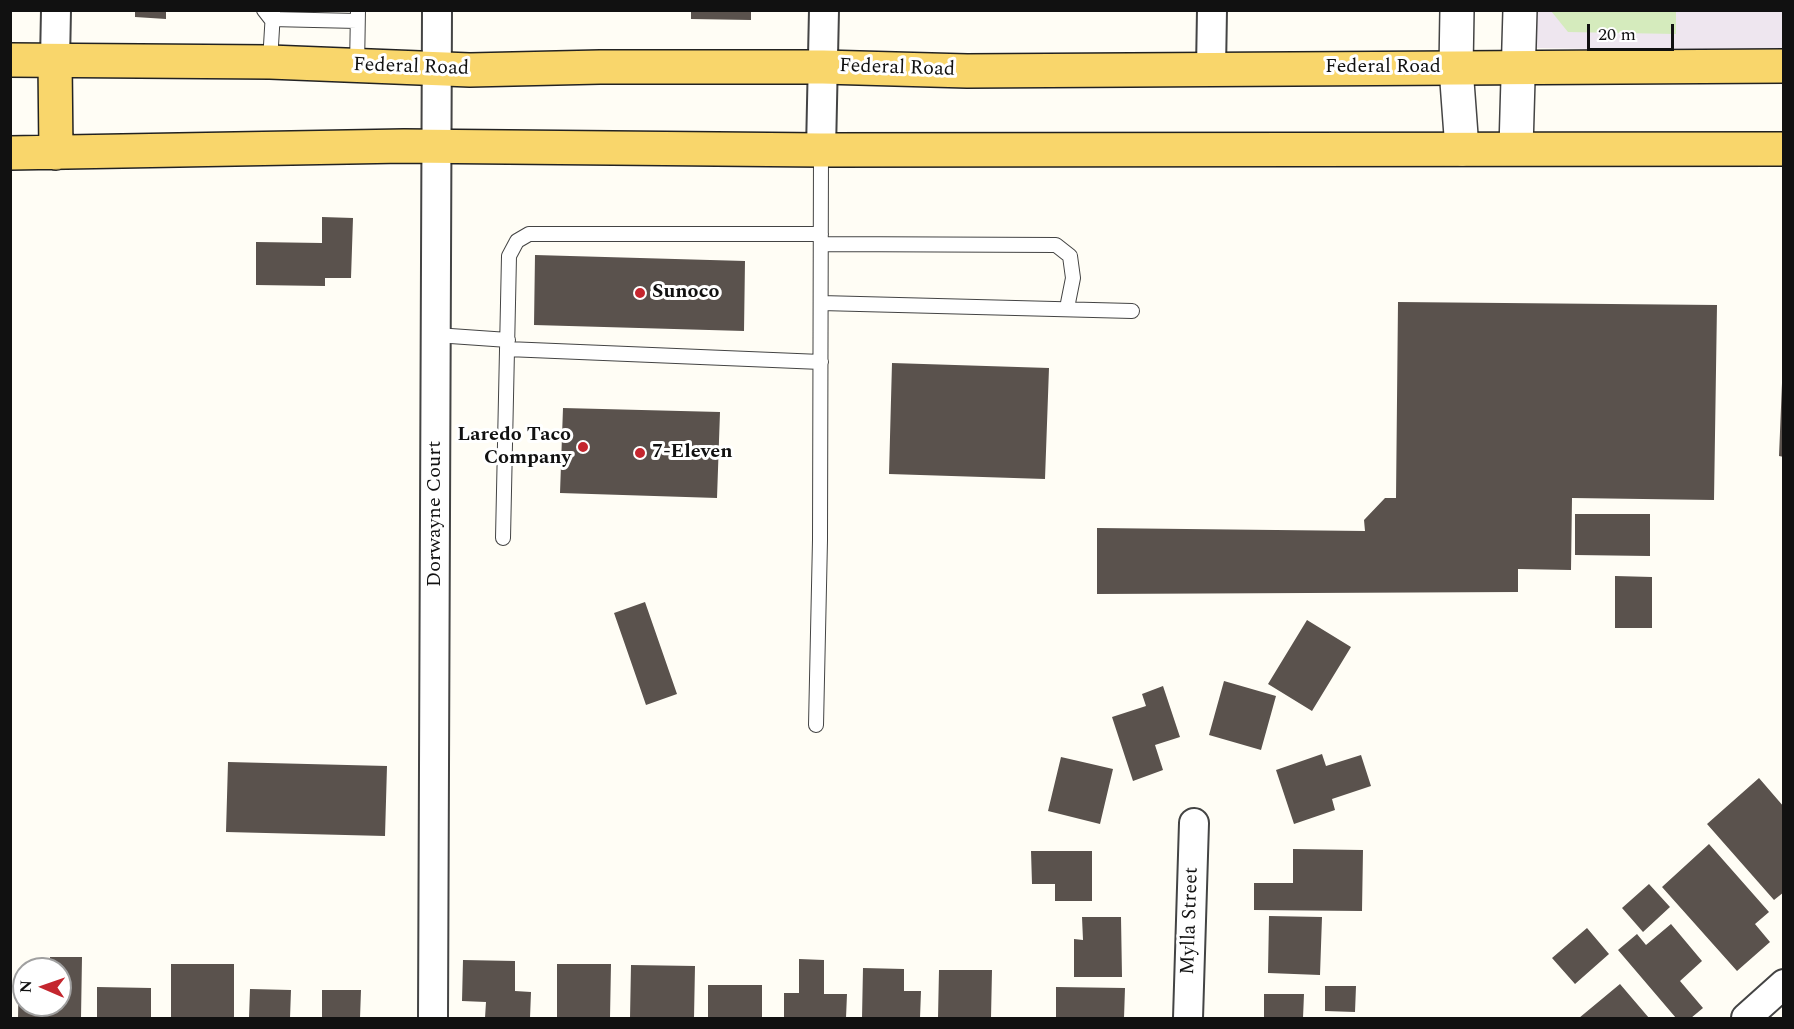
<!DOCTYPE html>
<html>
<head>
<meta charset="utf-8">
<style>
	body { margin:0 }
	#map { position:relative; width:1794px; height:1029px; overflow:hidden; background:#fffdf5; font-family:Spectral,serif }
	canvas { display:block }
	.frame { position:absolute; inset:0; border:12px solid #111; pointer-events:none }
	.north { position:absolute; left:12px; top:957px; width:60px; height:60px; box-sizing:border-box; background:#fff; border:2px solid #a0a0a0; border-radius:50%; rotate:272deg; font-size:16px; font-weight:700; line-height:24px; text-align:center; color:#111 }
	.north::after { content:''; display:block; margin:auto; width:21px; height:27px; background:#c4262e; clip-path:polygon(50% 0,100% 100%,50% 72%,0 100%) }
	.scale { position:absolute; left:1587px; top:24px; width:87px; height:27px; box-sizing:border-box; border:3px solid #111; border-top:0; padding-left:8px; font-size:18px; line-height:21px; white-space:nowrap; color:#111; -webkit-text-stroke:4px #fff; paint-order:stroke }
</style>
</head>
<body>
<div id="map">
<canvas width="1794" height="1029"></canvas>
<div class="frame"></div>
<div class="north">N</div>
<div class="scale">20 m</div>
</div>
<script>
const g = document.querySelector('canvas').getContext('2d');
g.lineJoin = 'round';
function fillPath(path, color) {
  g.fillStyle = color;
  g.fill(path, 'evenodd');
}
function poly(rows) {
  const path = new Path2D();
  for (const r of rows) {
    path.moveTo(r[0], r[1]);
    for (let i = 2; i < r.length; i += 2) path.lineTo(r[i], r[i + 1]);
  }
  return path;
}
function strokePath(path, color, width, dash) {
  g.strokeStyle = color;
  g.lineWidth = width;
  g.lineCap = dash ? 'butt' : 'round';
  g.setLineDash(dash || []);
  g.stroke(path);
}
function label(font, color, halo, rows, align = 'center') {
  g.font = font + ' Spectral,serif';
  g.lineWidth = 6;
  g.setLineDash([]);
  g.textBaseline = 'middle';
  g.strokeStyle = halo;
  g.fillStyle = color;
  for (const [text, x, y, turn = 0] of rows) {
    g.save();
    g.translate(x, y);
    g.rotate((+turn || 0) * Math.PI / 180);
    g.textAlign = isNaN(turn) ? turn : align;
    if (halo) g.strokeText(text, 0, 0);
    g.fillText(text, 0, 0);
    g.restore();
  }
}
fillPath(poly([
	[1536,11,1783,11,1783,52,1536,48]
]), '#eee6ef');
fillPath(poly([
	[1551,11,1676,11,1676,34,1568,32]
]), '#d5ebbd');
fillPath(poly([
	[135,10,166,10,166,19,135,17],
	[691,10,751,10,751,20,691,19],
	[322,217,353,218,351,278,325,278,325,286,256,285,256,242,322,243],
	[535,255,745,261,744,331,534,325],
	[1398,302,1717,305,1714,500,1572,498,1571,570,1518,569,1518,592,1097,594,1097,528,1365,531,1364,520,1385,498,1396,498],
	[892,363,1049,368,1045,479,889,474],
	[1782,383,1784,383,1784,457,1779,456],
	[563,408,720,412,717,498,560,493],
	[1575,514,1650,514,1650,556,1575,555],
	[1615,576,1652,577,1652,628,1615,628],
	[645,602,677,694,646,705,614,613],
	[1307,620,1351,647,1312,711,1268,684],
	[1224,681,1276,696,1261,750,1209,735],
	[1163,686,1180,737,1155,745,1163,770,1133,781,1112,717,1146,706,1142,694],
	[1322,754,1326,766,1361,755,1371,786,1332,799,1335,810,1294,824,1276,770],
	[1061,757,1113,769,1100,824,1048,811],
	[228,762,387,766,385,836,226,832],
	[1759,778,1784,807,1784,892,1774,900,1707,824],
	[1709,844,1769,912,1755,924,1770,942,1737,971,1662,887],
	[1293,849,1363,850,1362,911,1254,910,1254,883,1293,883],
	[1031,851,1092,851,1092,901,1055,901,1055,884,1032,884],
	[1649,884,1670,907,1643,932,1622,908],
	[1269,916,1322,917,1320,975,1268,973],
	[1082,917,1121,917,1122,977,1074,977,1074,939,1083,940],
	[1671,924,1702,961,1680,981,1703,1008,1691,1018,1676,1018,1618,950,1637,934,1646,945],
	[1587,928,1609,954,1575,984,1552,958],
	[50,957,82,957,81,1018,18,1018,19,968,24,969,24,1005,60,1005,60,969,50,969],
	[799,959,824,960,824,994,847,994,846,1018,784,1018,784,993,799,993],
	[463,960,515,961,515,991,531,992,530,1018,485,1018,486,1002,462,1001],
	[171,964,234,964,234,1018,171,1018],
	[557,964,611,964,610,1018,557,1018],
	[631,965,695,966,694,1018,630,1018],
	[863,968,904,969,904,991,921,991,920,1018,862,1018],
	[939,970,992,970,991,1018,938,1018],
	[1620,984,1649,1018,1579,1018],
	[708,985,762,985,762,1018,708,1018],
	[1325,986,1356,986,1355,1012,1325,1011],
	[97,987,151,988,151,1018,97,1018],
	[1056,987,1125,988,1124,1018,1056,1018],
	[250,989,291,990,290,1018,249,1018],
	[322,990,361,990,360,1018,322,1018],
	[1264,994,1304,994,1303,1018,1264,1018]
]), '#5a524d');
const service = poly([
	[264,10,271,19,357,21],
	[270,62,273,12],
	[357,67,358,10],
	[821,244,1056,245,1070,256,1073,278,1067,308],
	[821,303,1132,311],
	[436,335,508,340],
	[507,349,821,362],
	[503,538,509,256,517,241,529,234,821,234],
	[816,725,820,540,821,150]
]);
const minor = poly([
	[55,61,56,10],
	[1211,69,1212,10],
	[821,150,824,10],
	[433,1018,437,10],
	[1188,1018,1194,823],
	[1746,1018,1784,984]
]);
const tertiary = poly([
	[1457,10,1456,68,1462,149],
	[1516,148,1520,10]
]);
const primary = poly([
	[10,60,270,62,470,70,600,67,823,67,967,71,1784,66],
	[55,61,56,153],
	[10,153,404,146,821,150,1784,149]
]);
strokePath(service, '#444', 16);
strokePath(minor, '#444', 32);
strokePath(tertiary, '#444', 36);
strokePath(primary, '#222', 36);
strokePath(service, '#fff', 14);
strokePath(minor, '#fff', 28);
strokePath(tertiary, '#fff', 33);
strokePath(primary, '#f9d66b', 33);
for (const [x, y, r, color] of [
	[640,293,6,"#c4262e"],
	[583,447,6,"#c4262e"],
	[640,453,6,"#c4262e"]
]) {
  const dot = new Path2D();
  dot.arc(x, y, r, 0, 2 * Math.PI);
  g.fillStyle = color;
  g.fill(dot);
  strokePath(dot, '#fff', 2);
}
label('20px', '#111', '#fff', [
	["Federal Road",411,68,2],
	["Federal Road",1383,68],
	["Federal Road",897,69,2],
	["Dorwayne Court",436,514,-90],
	["Mylla Street",1191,921,-88]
]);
label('bold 20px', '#111', '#fff', [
	["Sunoco",652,293],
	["Laredo Taco",571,436,"right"],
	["Company",571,459,"right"],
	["7-Eleven",652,453]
], 'left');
</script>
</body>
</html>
